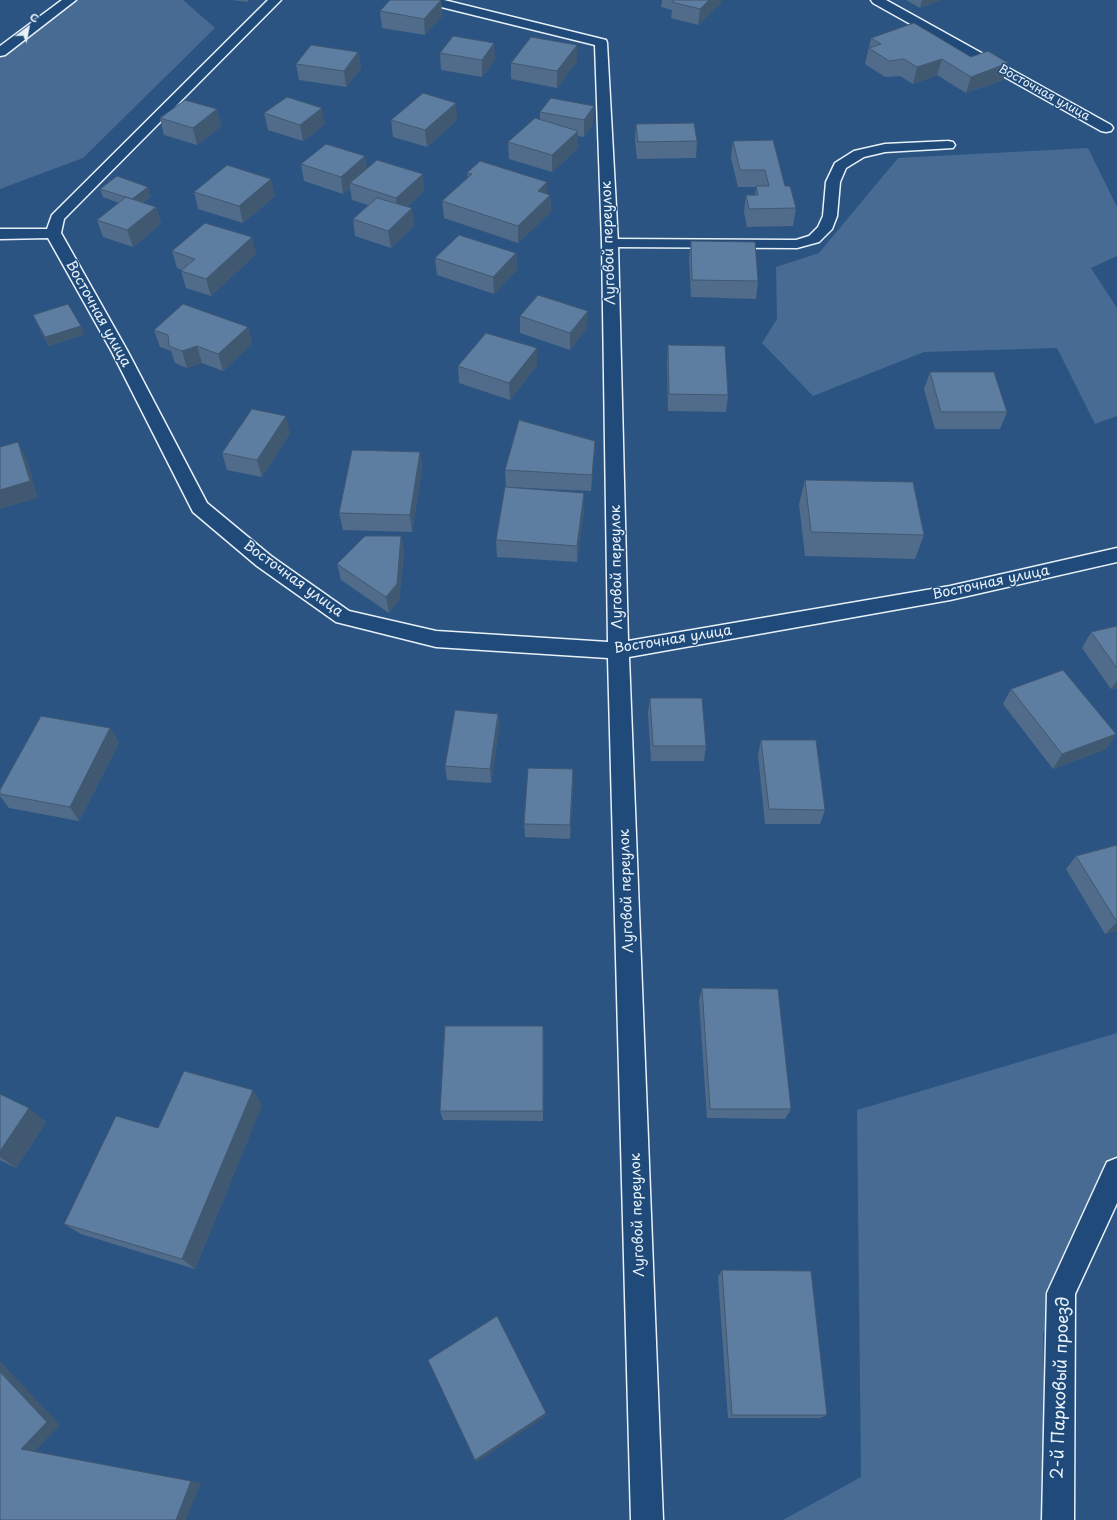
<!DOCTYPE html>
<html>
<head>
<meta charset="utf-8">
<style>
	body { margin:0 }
	#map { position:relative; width:1117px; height:1520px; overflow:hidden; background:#2b5482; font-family:"Playpen Sans",sans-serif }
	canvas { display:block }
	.north { position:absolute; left:8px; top:8px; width:40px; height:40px; -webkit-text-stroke:3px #1f4a7a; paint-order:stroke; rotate:32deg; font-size:11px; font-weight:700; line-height:16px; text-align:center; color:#e8f1f8 }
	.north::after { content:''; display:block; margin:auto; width:14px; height:18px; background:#e8f1f8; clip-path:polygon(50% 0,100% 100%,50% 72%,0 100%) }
</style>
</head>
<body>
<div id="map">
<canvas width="1117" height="1520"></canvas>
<div class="north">С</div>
</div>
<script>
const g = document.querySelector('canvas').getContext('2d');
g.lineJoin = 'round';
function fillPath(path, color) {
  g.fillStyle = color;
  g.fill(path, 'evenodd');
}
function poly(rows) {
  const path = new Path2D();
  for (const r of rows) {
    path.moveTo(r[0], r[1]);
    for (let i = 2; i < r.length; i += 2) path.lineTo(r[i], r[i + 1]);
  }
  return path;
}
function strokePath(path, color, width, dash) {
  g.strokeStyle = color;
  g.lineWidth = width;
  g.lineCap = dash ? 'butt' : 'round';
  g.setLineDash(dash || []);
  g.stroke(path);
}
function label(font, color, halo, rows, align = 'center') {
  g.font = font + ' "Playpen Sans",sans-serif';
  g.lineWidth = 3;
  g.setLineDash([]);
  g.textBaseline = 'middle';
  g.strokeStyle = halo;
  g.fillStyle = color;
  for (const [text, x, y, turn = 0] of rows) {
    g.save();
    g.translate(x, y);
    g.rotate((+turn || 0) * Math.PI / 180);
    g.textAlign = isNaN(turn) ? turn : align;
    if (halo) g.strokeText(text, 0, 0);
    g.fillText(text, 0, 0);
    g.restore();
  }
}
fillPath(poly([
	[60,0,183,0,215,28,83,158,0,189,0,51],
	[1088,148,1117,207,1117,256,1091,268,1117,308,1117,416,1095,424,1057,348,924,352,813,396,762,343,777,319,776,267,819,253,898,158],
	[1117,1033,1117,1172,1043,1334,1046,1520,783,1520,861,1477,857,1110]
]), '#476b93');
const service = poly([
	[948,141,953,142,955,145,953,148,885,152,864,157,846,168,840,182,837,216,832,229,819,242,797,248,610,247,605,246,603,243,605,240,610,239,796,240,809,236,818,227,823,216,826,182,835,163,854,151,885,144,948,141]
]);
const minor = poly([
	[62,0,76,0,5,55,0,56,0,46,62,0],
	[268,0,281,0,64,219,61,233,128,352,207,503,271,556,349,611,436,631,608,642,602,243,595,45,425,3,423,0,444,0,606,40,607,43,618,243,628,641,950,586,1117,548,1117,562,950,600,629,657,663,1520,631,1520,608,658,436,647,336,622,257,566,193,512,112,352,48,238,0,239,0,229,47,229,52,215,268,0],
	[871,0,886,0,1111,125,1113,128,1111,131,1106,132,1101,131,873,3,871,0],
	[1117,1158,1117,1203,1075,1294,1074,1520,1042,1520,1047,1293,1107,1162,1117,1158]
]);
strokePath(service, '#e8f1f8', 3);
strokePath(minor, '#e8f1f8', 3);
fillPath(service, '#1f4a7a');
fillPath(minor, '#1f4a7a');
fillPath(poly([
	[232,0,249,0,247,2],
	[441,0,442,16,425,35,382,28,380,11],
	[662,0,721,0,721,3,698,25,671,18,672,10,661,7],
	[906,0,941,0,920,8],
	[871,38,971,57,1008,63,1003,80,966,93,937,75,913,84,900,76,885,77,865,64],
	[577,45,577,61,557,88,511,79,511,63],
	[358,52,361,68,346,87,299,80,296,64],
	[440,53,495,59,482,77,441,70],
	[551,98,593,123,584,137,578,136,578,148,552,172,509,159,508,142,540,119,540,112],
	[217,109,221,126,197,145,164,135,160,118],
	[264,113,325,124,303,141,268,130],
	[391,120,457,120,427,147,393,137],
	[636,124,697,141,696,158,637,159,635,140],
	[733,141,785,186,796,208,793,226,747,227,744,212,746,195,755,195,756,187,738,187,731,158],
	[365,156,366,169,424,191,407,207,412,208,414,226,391,248,355,236,353,219,368,205,352,200,350,188,343,194,304,181,301,164],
	[467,173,550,195,551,212,518,243,444,218,442,201,468,178],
	[100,189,151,196,142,203,156,207,161,224,133,247,103,237,97,220,119,203,103,197],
	[194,192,275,196,243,223,198,209],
	[691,241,758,281,756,299,691,297,689,258],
	[172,251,256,254,211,296,186,288,181,271,182,270,177,268],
	[516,253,517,270,494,294,437,275,435,258],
	[33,315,85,334,49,346,37,324],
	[520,316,587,328,570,350,520,333],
	[248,327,252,344,223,371,202,363,187,368,175,363,171,351,160,347,154,330],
	[668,345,728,395,726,412,668,411,667,362],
	[537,365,510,400,459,383,458,366],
	[930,372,1007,412,1000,429,935,429,924,389],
	[290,433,262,477,227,470,222,453],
	[595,441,594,458,591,491,506,487,505,470],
	[420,452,422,469,412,532,343,530,339,513],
	[805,480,924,535,915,559,805,556,799,504],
	[584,510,577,562,497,557,496,540],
	[401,536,404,552,399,600,389,613,341,580,337,564],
	[1117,626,1117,688,1111,689,1082,648,1091,632],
	[1011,689,1116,734,1106,749,1053,769,1003,704],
	[650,698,706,746,704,761,651,761,648,713],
	[498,714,499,729,491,783,447,780,445,766],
	[110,728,119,743,79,821,9,808,0,796,0,790],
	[761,740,825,810,820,824,765,824,758,755],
	[573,784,570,839,525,837,524,824],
	[1117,845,1117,931,1105,934,1066,869,1076,856],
	[702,988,791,1109,785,1119,707,1118,699,1000],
	[544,1037,543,1121,443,1120,440,1111],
	[0,1094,46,1122,16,1168,0,1160],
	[262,1105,195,1269,81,1234,64,1224,158,1128],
	[722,1270,827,1415,820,1418,728,1418,718,1277]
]), '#506c8a');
fillPath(poly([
	[441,0,442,16,425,35,424,19],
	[709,0,721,0,721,3,698,25,700,9],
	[922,0,941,0,920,8],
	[494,43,495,59,482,77,482,60],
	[577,45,577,61,557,88,557,71],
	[358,52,361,68,346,87,344,71],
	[942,59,937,75,913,84,917,67],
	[1008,63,1003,80,966,93,971,77],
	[456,103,457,120,427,147,425,130],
	[594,106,593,123,584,137,584,120],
	[322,108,325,124,303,141,300,125],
	[217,109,221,126,197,145,193,128],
	[578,131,578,148,552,172,552,155],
	[365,156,367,173,350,183,350,188,343,194,341,177],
	[423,174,424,191,398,215,396,198],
	[271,179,275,196,243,223,239,206],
	[547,182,547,198,550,195,551,212,518,243,518,226,538,191],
	[148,187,151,196,134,208,131,200],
	[156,207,161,224,133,247,127,230],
	[412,208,414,226,391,248,388,231],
	[252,237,256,254,211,296,206,279],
	[516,253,517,270,494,294,493,277],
	[588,311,587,328,570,350,570,333],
	[81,326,85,334,49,346,45,337],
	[248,327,252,344,223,371,218,354],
	[197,346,202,363,187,368,182,351],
	[537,348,537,365,510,400,509,383],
	[286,416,290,433,262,477,257,460],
	[595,441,594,458,591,491,592,475],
	[18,442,27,459,38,498,0,509,0,490],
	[420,452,422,469,412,532,410,515],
	[584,493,584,510,577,562,577,546],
	[401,536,404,552,399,600,389,613,386,597],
	[1117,681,1117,688,1111,689],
	[498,714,499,729,491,783,490,769],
	[110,728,119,743,79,821,70,807],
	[1116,734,1106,749,1053,769,1062,754],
	[573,769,573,784,570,839,570,825],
	[1117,922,1117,931,1105,934],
	[543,1026,544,1037,543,1121],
	[253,1090,262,1105,195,1269,182,1259],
	[29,1108,46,1122,16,1168,0,1157,0,1151],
	[0,1361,60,1425,35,1451,21,1449,0,1372],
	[546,1413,546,1416,477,1462,475,1460],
	[191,1481,201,1483,186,1520,176,1520]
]), '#415871');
const building = poly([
	[390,0,441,0,424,19,380,11,390,0],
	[674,0,709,0,700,9,672,2,674,0],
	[914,23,971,57,988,51,1008,63,971,77,942,59,917,67,904,59,889,61,869,48,881,44,871,38,914,23],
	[453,36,494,43,482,60,440,53,453,36],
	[531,37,577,45,557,71,511,63,531,37],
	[311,45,358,52,344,71,296,64,311,45],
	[423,93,456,103,425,130,391,120,423,93],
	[287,97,322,108,300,125,264,113,287,97],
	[551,98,594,106,584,120,540,112,551,98],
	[185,100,217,109,193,128,160,118,185,100],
	[535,118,578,131,552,155,508,142,535,118],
	[694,123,697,141,638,142,636,124,694,123],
	[773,140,785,186,790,186,796,208,749,209,746,195,758,195,756,186,769,186,765,170,740,170,733,141,773,140],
	[326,144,365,156,341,177,301,164,326,144],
	[377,160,423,174,396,198,350,183,377,160],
	[480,161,547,182,538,191,550,195,518,226,442,201,472,174,467,173,480,161],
	[227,165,271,179,239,206,194,192,227,165],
	[117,176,148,187,132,199,100,189,117,176],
	[126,197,156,207,127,230,97,220,126,197],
	[377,198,412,208,388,231,353,219,377,198],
	[205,223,252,237,206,279,181,271,195,259,172,251,205,223],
	[459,235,516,253,493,277,435,258,459,235],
	[691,241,755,242,758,281,692,280,691,241],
	[538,295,588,311,570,333,520,316,538,295],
	[68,304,81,326,45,337,33,315,68,304],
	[183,304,248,327,218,354,197,346,182,351,169,346,168,335,154,330,183,304],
	[486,333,537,348,509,383,458,366,486,333],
	[668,345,725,346,728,395,669,394,668,345],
	[930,372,994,372,1007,412,941,412,930,372],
	[252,409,286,416,257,460,222,453,252,409],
	[519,420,595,441,592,475,505,470,519,420],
	[18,442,30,481,0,490,0,447,18,442],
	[352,450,420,452,410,515,339,513,352,450],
	[805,480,913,482,924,535,811,532,805,480],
	[505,487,584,493,577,546,496,540,505,487],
	[365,536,401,536,397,584,386,597,337,564,365,536],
	[1117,626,1117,668,1091,632,1117,626],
	[1063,670,1116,734,1062,754,1011,689,1063,670],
	[650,698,702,698,706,746,653,746,650,698],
	[455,710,498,714,490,769,445,766,455,710],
	[41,716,110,728,70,807,0,794,0,790,41,716],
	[761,740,816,740,825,810,769,809,761,740],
	[528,768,573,769,570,825,524,824,528,768],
	[1117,845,1117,922,1076,856,1117,845],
	[702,988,778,989,791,1109,710,1109,702,988],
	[445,1026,543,1026,543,1111,440,1111,445,1026],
	[184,1071,253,1090,182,1259,64,1224,116,1116,158,1128,184,1071],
	[0,1094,29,1108,0,1151,0,1094],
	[722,1270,811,1271,827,1415,732,1415,722,1270],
	[497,1316,546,1413,475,1460,428,1360,497,1316],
	[0,1372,47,1422,21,1449,191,1481,176,1520,0,1520,0,1372]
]);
fillPath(building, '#5d7da1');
strokePath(building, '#415871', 1);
label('12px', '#e8f1f8', '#1f4a7a', [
	["Восточная улица",1044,93,29]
]);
label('14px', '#e8f1f8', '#1f4a7a', [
	["Луговой переулок",609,243,-92],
	["Восточная улица",98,314,61],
	["Луговой переулок",617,567,-91],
	["Восточная улица",293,579,36],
	["Восточная улица",991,583,-12],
	["Восточная улица",673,640,-9],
	["Луговой переулок",627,891,-92],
	["Луговой переулок",638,1215,-92]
]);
label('17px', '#e8f1f8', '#1f4a7a', [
	["2-й Парковый проезд",1061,1388,-88]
]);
</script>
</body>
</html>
